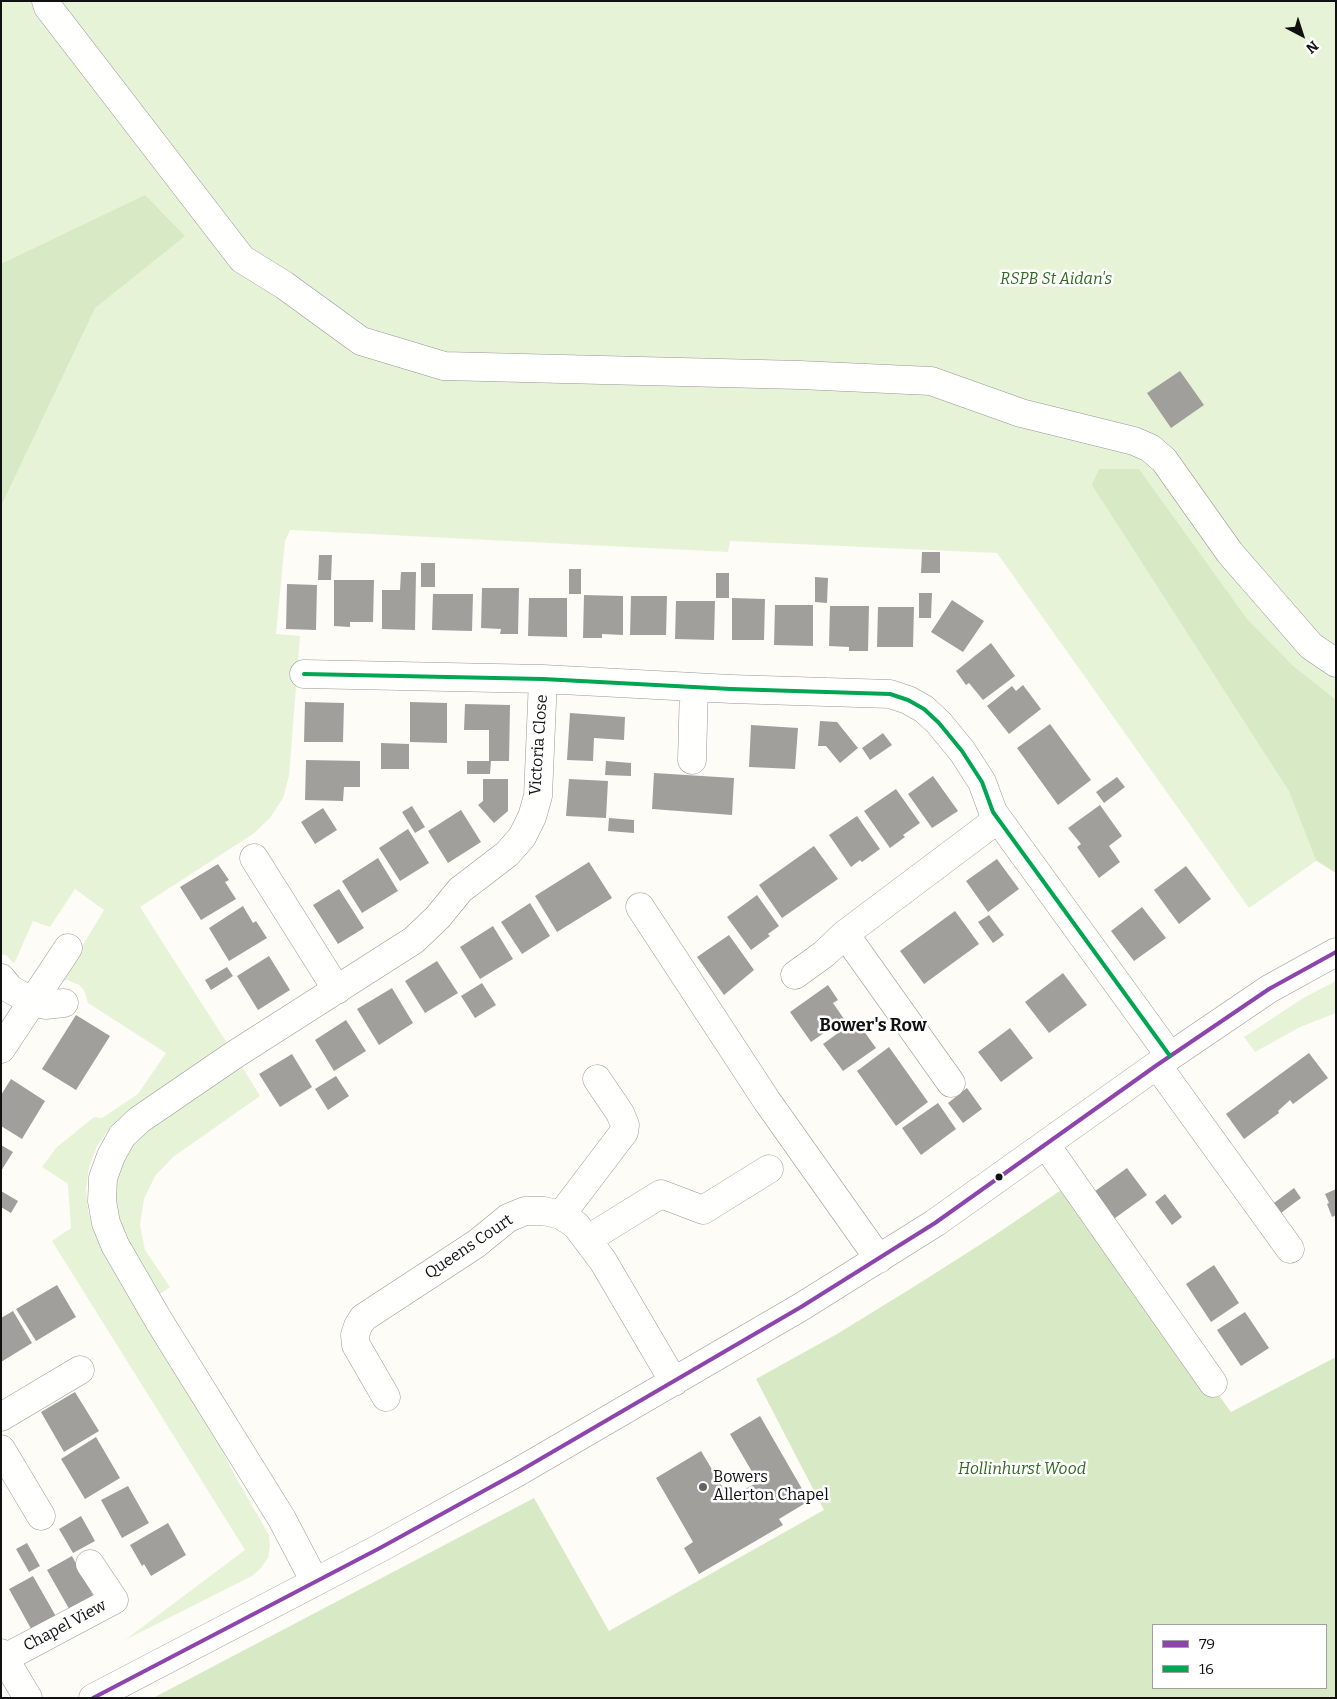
<!DOCTYPE html>
<html>
<head>
<meta charset="utf-8">
<style>
	body { margin:0 }
	#map { position:relative; width:1337px; height:1699px; overflow:hidden; background:#fdfcf7; font-family:Bitter,serif }
	canvas { display:block }
	.frame { position:absolute; inset:0; border:2px solid #111; pointer-events:none }
	.legend { position:absolute; left:1152px; top:1624px; width:175px; height:65px; box-sizing:border-box; background:#fff; border:1px solid #a0a0a0; margin:0; padding:6px 9px; list-style:none; font-size:15px; color:#111 }
	.legend li { display:flex; align-items:center; gap:10px; height:25px }
	.legend b { width:25px; border:1px solid #a0a0a0 }
	.north { position:absolute; left:1277px; top:10px; width:50px; height:50px; -webkit-text-stroke:4px #fff; paint-order:stroke; rotate:140deg; font-size:14px; font-weight:700; line-height:20px; text-align:center; color:#111 }
	.north::after { content:''; display:block; margin:auto; width:18px; height:22px; background:#111; clip-path:polygon(50% 0,100% 100%,50% 72%,0 100%) }
</style>
</head>
<body>
<div id="map">
<canvas width="1337" height="1699"></canvas>
<div class="frame"></div>
<ul class="legend">
<li><b style="height:6px;background:#8e44ad"></b>79</li>
<li><b style="height:6px;background:#00a651"></b>16</li>
</ul>
<div class="north">N</div>
</div>
<script>
const g = document.querySelector('canvas').getContext('2d');
g.lineJoin = 'round';
function fillPath(path, color) {
  g.fillStyle = color;
  g.fill(path, 'evenodd');
}
function poly(rows) {
  const path = new Path2D();
  for (const r of rows) {
    path.moveTo(r[0], r[1]);
    for (let i = 2; i < r.length; i += 2) path.lineTo(r[i], r[i + 1]);
  }
  return path;
}
function strokePath(path, color, width, dash) {
  g.strokeStyle = color;
  g.lineWidth = width;
  g.lineCap = dash ? 'butt' : 'round';
  g.setLineDash(dash || []);
  g.stroke(path);
}
function label(font, color, halo, rows, align = 'center') {
  g.font = font + ' Bitter,serif';
  g.lineWidth = 5;
  g.setLineDash([]);
  g.textBaseline = 'middle';
  g.strokeStyle = halo;
  g.fillStyle = color;
  for (const [text, x, y, turn = 0] of rows) {
    g.save();
    g.translate(x, y);
    g.rotate((+turn || 0) * Math.PI / 180);
    g.textAlign = isNaN(turn) ? turn : align;
    if (halo) g.strokeText(text, 0, 0);
    g.fillText(text, 0, 0);
    g.restore();
  }
}
fillPath(poly([
	[1,1,1336,1,1336,873,1316,861,1249,908,997,553,730,541,728,552,290,530,285,541,276,634,300,636,289,776,283,798,270,818,253,834,140,907,227,1043,126,1113,110,1128,97,1146,89,1167,86,1189,88,1211,94,1232,195,1395,235,1476,269,1535,270,1546,268,1558,261,1568,252,1576,125,1640,245,1550,52,1241,71,1228,68,1184,42,1167,56,1148,94,1117,102,1118,138,1094,166,1053,88,1003,84,990,79,985,67,980,61,981,104,910,75,889,50,927,33,921,14,964,6,955,1,954],
	[1336,981,1336,1013,1300,1027,1255,1052,1244,1037,1305,997],
	[241,1065,260,1096,173,1157,155,1176,144,1199,140,1225,145,1250,170,1287,157,1296,112,1221,114,1171,126,1149,144,1132]
]), '#e7f3d7');
fillPath(poly([
	[145,195,185,236,95,308,1,506,1,264],
	[1099,469,1139,469,1247,619,1292,665,1336,700,1336,873,1316,860,1289,791,1092,485],
	[1067,1186,1231,1412,1336,1357,1336,1698,153,1698,534,1498,609,1631,824,1510,756,1379,837,1334,915,1286,992,1237],
	[1153,1625,1326,1625,1326,1688,1153,1688]
]), '#d8eac5');
fillPath(poly([
	[1180,371,1204,405,1171,428,1147,393],
	[922,552,940,552,940,573,921,573],
	[319,555,332,555,331,580,318,580],
	[421,563,435,563,435,587,421,587],
	[569,569,581,569,581,594,569,594],
	[401,572,416,572,415,630,382,629,382,590,400,590],
	[716,573,729,573,729,598,716,598],
	[815,577,828,578,827,603,815,602],
	[334,580,374,580,373,622,350,622,350,627,334,626],
	[287,584,317,585,316,630,286,629],
	[482,588,519,588,518,634,500,634,501,629,481,628],
	[919,593,932,593,931,618,919,618],
	[433,594,473,594,472,631,432,630],
	[584,595,623,596,623,635,602,634,602,638,583,638],
	[631,596,667,596,666,635,630,635],
	[529,598,567,598,567,637,528,636],
	[732,598,765,599,764,640,732,640],
	[952,600,984,621,963,652,931,632],
	[676,601,715,601,714,640,675,639],
	[775,605,813,605,813,646,774,645],
	[830,606,869,606,868,651,849,651,849,647,829,646],
	[878,607,914,607,913,647,877,647],
	[991,643,1015,676,983,700,969,683,966,685,956,671],
	[1023,685,1041,709,1009,734,987,706,1012,686,1016,691],
	[305,702,344,703,343,742,304,742],
	[410,702,447,703,447,743,410,742],
	[465,704,510,705,509,761,491,761,490,774,467,774,467,761,489,761,489,730,464,730],
	[570,713,625,717,624,740,594,738,593,761,567,760],
	[820,721,837,722,858,748,840,763,826,746,818,746],
	[1050,724,1091,780,1058,805,1017,748],
	[751,725,798,728,795,769,749,767],
	[883,733,892,745,870,760,862,748],
	[381,743,409,744,409,769,381,769],
	[306,760,360,761,360,787,344,787,343,801,305,800],
	[606,761,631,763,631,776,605,775],
	[654,773,734,778,732,815,652,809],
	[933,776,958,811,932,828,908,794],
	[1117,777,1125,787,1104,803,1096,792],
	[483,779,508,779,508,811,494,823,478,805,483,801],
	[569,779,608,781,606,818,566,816],
	[896,789,920,823,903,835,905,837,890,848,864,811],
	[1100,805,1122,836,1109,846,1120,862,1099,878,1077,847,1081,844,1068,828],
	[412,806,425,827,415,833,402,812],
	[323,808,337,830,315,844,301,822],
	[461,810,481,842,448,863,428,831],
	[857,816,880,849,862,862,860,860,851,867,829,835],
	[609,818,634,820,634,833,608,831],
	[408,829,429,863,400,881,379,848],
	[814,846,838,879,782,918,759,885],
	[378,858,398,891,362,913,342,881],
	[997,859,1019,889,988,912,966,881],
	[589,862,612,898,557,932,535,896],
	[218,864,229,880,225,882,236,899,201,920,180,887],
	[1186,866,1211,899,1179,924,1154,890],
	[339,889,364,928,338,944,313,905],
	[757,895,779,926,768,934,770,936,751,950,727,917],
	[530,903,550,936,522,954,501,922],
	[243,906,253,923,256,921,267,938,229,961,209,928],
	[1142,907,1166,938,1134,961,1111,931],
	[955,911,979,944,924,984,900,951],
	[989,915,1004,935,993,943,978,922],
	[493,926,513,959,480,979,460,947],
	[729,935,754,970,724,995,697,957],
	[269,956,290,990,258,1010,237,976],
	[437,961,458,993,425,1013,405,981],
	[227,967,233,976,211,990,205,980],
	[1063,973,1087,1005,1049,1033,1025,1002],
	[482,983,496,1005,475,1018,461,996],
	[828,985,838,1000,833,1003,844,1019,811,1042,790,1012],
	[392,988,413,1023,379,1045,357,1009],
	[76,1015,110,1036,76,1090,42,1069],
	[346,1020,366,1051,334,1071,315,1040],
	[856,1020,876,1048,843,1071,823,1044],
	[1010,1028,1033,1058,1001,1082,978,1052],
	[889,1047,928,1102,896,1126,857,1071],
	[1309,1053,1328,1078,1293,1104,1290,1100,1278,1111,1279,1113,1244,1139,1226,1114],
	[292,1054,312,1087,280,1107,259,1074],
	[336,1076,349,1096,328,1110,315,1089],
	[11,1079,45,1101,22,1139,1,1126,1,1095],
	[967,1088,982,1109,963,1123,948,1103],
	[938,1103,956,1129,921,1155,902,1128],
	[1,1145,13,1152,1,1171],
	[1127,1168,1147,1195,1111,1221,1091,1194],
	[1294,1188,1301,1198,1281,1213,1274,1203],
	[1336,1189,1336,1215,1332,1217,1327,1204,1329,1203,1325,1194],
	[1,1191,18,1201,11,1213,1,1207],
	[1165,1194,1182,1217,1172,1225,1155,1202],
	[1214,1265,1239,1303,1211,1322,1186,1284],
	[57,1285,76,1317,36,1341,16,1309],
	[13,1311,32,1343,1,1362,1,1318],
	[1245,1312,1269,1348,1241,1366,1217,1330],
	[75,1392,99,1431,64,1452,41,1412],
	[760,1416,809,1501,779,1519,783,1525,699,1574,684,1548,693,1542,656,1478,701,1451,729,1498,758,1482,730,1434],
	[96,1437,120,1478,85,1499,61,1459],
	[128,1486,149,1523,122,1538,101,1500],
	[81,1516,95,1541,73,1553,59,1529],
	[168,1523,186,1555,151,1576,144,1564,142,1566,130,1545],
	[27,1543,40,1566,29,1572,16,1549],
	[72,1556,96,1601,72,1614,47,1570],
	[33,1576,58,1620,34,1634,9,1589]
]), '#a19f9c');
const minor = poly([
	[46,1,48,7,242,259,284,285,361,341,444,366,800,375,931,381,1021,413,1134,441,1150,448,1164,460,1230,553,1311,646,1336,663],
	[304,674,543,679,731,689,890,694,908,700,924,709,939,723,962,751,982,782,993,812,1170,1056],
	[692,760,694,687],
	[254,858,337,990],
	[640,907,767,1101,879,1259],
	[845,934,951,1083],
	[795,975,824,954,845,934,998,819],
	[1,978,10,989,33,1002,45,1005,64,1003],
	[1,1049,68,948],
	[1157,1065,1290,1249],
	[1046,1145,1213,1383],
	[561,1215,624,1132,625,1125,620,1113,597,1079],
	[588,1239,661,1194,703,1210,769,1169],
	[386,1397,356,1345,355,1335,358,1326,363,1318,476,1244,508,1218,525,1211,544,1211,561,1215,576,1225,603,1261,674,1382],
	[1,1417,80,1370],
	[1,1449,41,1516],
	[315,1582,282,1519,159,1321,115,1245,106,1223,102,1201,103,1178,111,1156,122,1136,139,1120,234,1055,414,940,438,917,460,890,507,854,522,837,532,817,538,796,543,679],
	[1,1653,28,1698],
	[5,1658,114,1600,90,1564],
	[93,1698,380,1548,518,1472,801,1307,935,1223,1157,1065,1269,989,1336,952]
]);
strokePath(minor, '#979795', 29);
strokePath(minor, '#fffffe', 28);
strokePath(poly([
	[93,1698,380,1548,518,1472,801,1307,935,1223,1157,1065,1269,989,1336,952]
]), '#8e44ad', 4);
strokePath(poly([
	[304,674,543,679,731,689,890,694,908,700,924,709,939,723,962,751,982,782,993,812,1170,1056]
]), '#00a651', 4);
for (const [x, y, r, color] of [
	[999,1177,4.5,"#111"],
	[703,1487,5,"#646362"]
]) {
  const dot = new Path2D();
  dot.arc(x, y, r, 0, 2 * Math.PI);
  g.fillStyle = color;
  g.fill(dot);
  strokePath(dot, '#fff', 2);
}
label('italic 16px', '#2f6b1f', '#fff', [
	["RSPB St Aidan's",1056,280],
	["Hollinhurst Wood",1022,1470]
]);
label('16px', '#111', '#fff', [
	["Victoria Close",539,745,-86],
	["Queens Court",469,1247,-34],
	["Chapel View",65,1626,-28]
]);
label('16px', '#111', '#fff', [
	["Bowers",713,1478],
	["Allerton Chapel",713,1496]
], 'left');
label('bold 18px', '#111', '#fff', [
	["Bower's Row",873,1026]
]);
</script>
</body>
</html>
